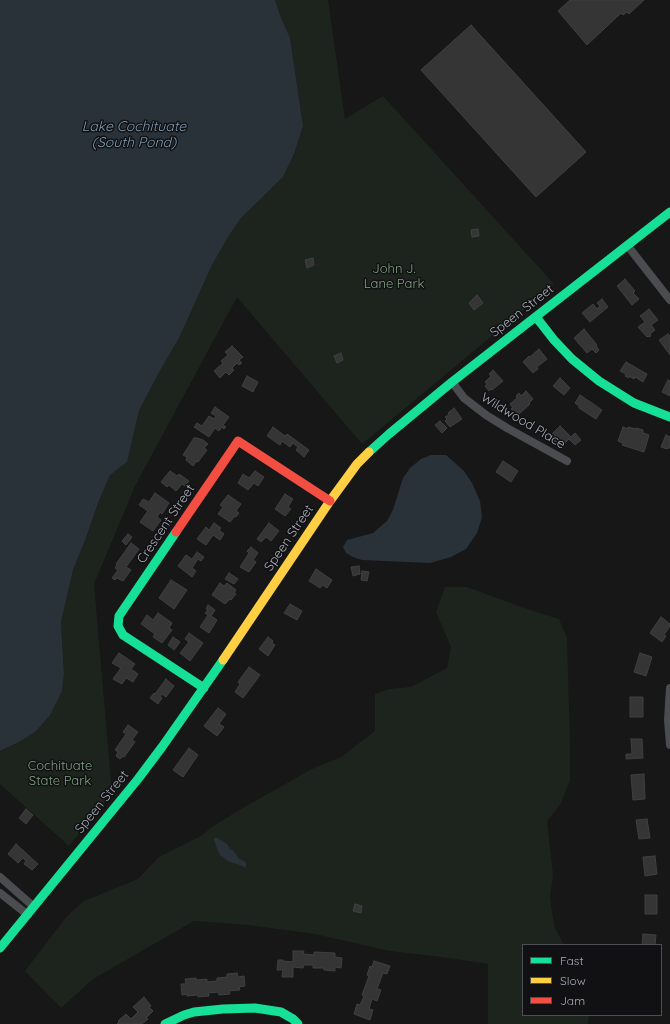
<!DOCTYPE html>
<html>
<head>
<meta charset="utf-8">
<style>
	body { margin:0 }
	#map { position:relative; width:670px; height:1024px; overflow:hidden; background:#171717; font-family:Quicksand,sans-serif }
	canvas { display:block }
	.legend { position:absolute; left:522px; top:944px; width:140px; height:72px; box-sizing:border-box; background:#111113; border:1px solid #4d4f55; margin:0; padding:5px 7px; list-style:none; font-size:12px; color:#a8adb8 }
	.legend li { display:flex; align-items:center; gap:8px; height:20px }
	.legend b { width:20px; border:1px solid #4d4f55 }
</style>
</head>
<body>
<div id="map">
<canvas width="670" height="1024"></canvas>
<ul class="legend">
<li><b style="height:5px;background:#16e098"></b>Fast</li>
<li><b style="height:5px;background:#ffcf43"></b>Slow</li>
<li><b style="height:5px;background:#f24e42"></b>Jam</li>
</ul>
</div>
<script>
const g = document.querySelector('canvas').getContext('2d');
g.lineJoin = 'round';
function fillPath(path, color) {
  g.fillStyle = color;
  g.fill(path, 'evenodd');
}
function poly(rows) {
  const path = new Path2D();
  for (const r of rows) {
    path.moveTo(r[0], r[1]);
    for (let i = 2; i < r.length; i += 2) path.lineTo(r[i], r[i + 1]);
  }
  return path;
}
function strokePath(path, color, width, dash) {
  g.strokeStyle = color;
  g.lineWidth = width;
  g.lineCap = dash ? 'butt' : 'round';
  g.setLineDash(dash || []);
  g.stroke(path);
}
function label(font, color, halo, rows, align = 'center') {
  g.font = font + ' Quicksand,sans-serif';
  g.lineWidth = 3;
  g.setLineDash([]);
  g.textBaseline = 'middle';
  g.strokeStyle = halo;
  g.fillStyle = color;
  for (const [text, x, y, turn = 0] of rows) {
    g.save();
    g.translate(x, y);
    g.rotate((+turn || 0) * Math.PI / 180);
    g.textAlign = isNaN(turn) ? turn : align;
    if (halo) g.strokeText(text, 0, 0);
    g.fillText(text, 0, 0);
    g.restore();
  }
}
fillPath(poly([
	[275,0,328,0,345,119,383,96,554,284,362,444,237,297,135,486,94,584,112,794,69,846,0,784,0,751,19,742,62,691,64,674,61,622,73,570,86,538,98,503,110,475,127,462,139,412,157,376,180,336,212,265,228,237,241,218,283,177,294,154,303,126,290,38,280,15],
	[445,587,467,587,521,607,559,619,567,638,570,744,570,780,560,805,547,821,553,875,550,897,554,926,564,945,523,945,523,1015,589,1015,588,1024,488,1024,488,964,450,958,390,951,315,934,249,925,194,921,93,979,61,1008,25,971,67,916,84,901,138,879,159,857,201,836,212,827,241,809,312,769,341,757,375,731,375,694,389,689,411,687,447,668,451,647,436,612]
]), '#1d241e');
fillPath(poly([
	[0,0,275,0,280,15,290,38,303,126,294,154,283,177,241,218,228,237,212,265,180,336,157,376,139,411,127,462,110,475,98,503,86,538,73,570,61,622,64,674,62,691,50,715,36,731,19,742,0,751],
	[431,455,446,455,464,471,472,483,480,501,482,517,477,533,466,549,451,557,430,563,362,560,353,557,346,553,343,547,347,540,373,533,387,521,393,510,403,478,410,468,421,459],
	[214,838,217,838,227,844,230,849,233,850,239,859,244,861,246,863,246,865,245,868,243,866,228,861,220,855,218,851,216,845,214,840]
]), '#2a3239');
const building = poly([
	[570,0,644,0,629,14,627,12,623,15,621,13,587,45,558,11,570,0],
	[471,25,586,152,536,197,421,70,471,25],
	[478,229,479,236,472,237,471,230,478,229],
	[313,258,314,265,307,268,305,260,313,258],
	[625,279,635,291,633,293,639,299,632,305,617,286,625,279],
	[477,295,483,303,474,310,469,303,477,295],
	[602,299,608,307,590,322,582,313,593,304,597,309,600,306,597,303,602,299],
	[649,309,658,320,651,325,655,330,650,334,651,336,649,337,648,336,647,337,638,327,645,322,640,316,649,309],
	[584,329,597,345,596,346,599,350,596,353,592,349,587,353,574,338,584,329],
	[668,334,670,336,670,355,659,340,668,334],
	[232,346,243,357,239,360,242,363,239,365,237,363,232,368,234,370,229,375,226,372,220,378,214,371,223,363,221,361,228,355,225,352,232,346],
	[539,349,547,359,537,367,538,369,533,373,523,362,529,356,530,357,539,349],
	[341,353,343,360,337,363,334,356,341,353],
	[626,362,647,374,643,382,635,377,634,379,629,376,629,378,625,376,626,374,620,371,626,362],
	[493,370,503,381,492,390,491,389,489,391,485,386,487,384,485,382,491,376,489,374,493,370],
	[247,376,258,382,253,392,242,386,247,376],
	[560,378,570,388,564,395,553,386,560,378],
	[668,380,670,381,670,396,662,392,668,380],
	[526,391,533,399,529,403,530,404,519,414,516,411,514,412,511,409,513,408,510,404,517,398,516,396,519,393,521,396,526,391],
	[580,395,602,410,596,419,579,408,579,406,575,403,580,395],
	[215,407,229,417,223,425,226,427,224,429,222,427,219,431,215,428,209,437,194,427,197,423,202,426,209,416,214,419,216,416,211,413,215,407],
	[454,408,462,419,450,427,445,421,447,419,445,417,449,415,448,413,454,408],
	[440,421,447,428,442,433,435,425,440,421],
	[560,426,571,437,575,433,581,440,575,445,569,439,562,446,558,442,557,444,552,439,554,438,551,435,560,426],
	[273,427,285,436,287,434,309,450,304,457,296,450,298,447,293,443,290,447,282,441,280,445,267,436,273,427],
	[623,427,628,429,628,427,636,429,636,428,643,430,643,433,649,435,644,452,622,445,623,443,618,441,623,427],
	[666,435,670,437,670,448,668,448,667,449,661,447,666,435],
	[194,438,197,438,203,440,208,444,204,448,207,450,198,462,197,461,193,466,186,460,187,457,183,455,194,438],
	[503,461,518,471,511,482,496,472,503,461],
	[170,471,177,476,179,474,189,481,185,486,182,484,176,491,169,485,167,487,161,482,170,471],
	[255,471,264,477,258,486,254,483,248,490,238,483,243,474,249,478,255,471],
	[155,493,169,503,162,514,160,512,157,517,161,520,153,531,140,522,148,511,139,505,143,499,149,502,155,493],
	[285,494,293,499,288,507,291,509,285,516,275,509,285,494],
	[228,495,241,504,236,511,239,513,236,517,235,516,230,522,218,514,223,507,220,505,228,495],
	[214,523,221,528,219,530,224,534,220,540,213,535,206,545,197,539,206,527,209,530,214,523],
	[269,523,279,531,271,541,266,537,261,542,257,539,269,523],
	[128,534,132,537,126,545,122,541,128,534],
	[131,543,139,549,126,567,131,570,123,581,117,578,115,580,112,578,118,570,115,568,117,565,116,564,131,543],
	[251,547,258,553,253,560,256,562,249,572,240,567,249,553,247,551,251,547],
	[197,552,204,557,201,561,198,559,192,568,196,571,192,577,178,566,186,555,192,559,197,552],
	[359,566,360,574,353,576,351,567,359,566],
	[316,569,332,580,327,588,322,585,320,588,309,581,316,569],
	[362,571,369,572,367,581,361,580,362,571],
	[229,573,238,579,234,584,225,579,229,573],
	[171,580,187,590,174,609,159,598,171,580],
	[220,583,224,586,227,583,236,590,234,593,236,594,231,600,230,599,225,604,212,595,220,583],
	[290,604,302,611,297,620,284,613,290,604],
	[208,605,215,610,211,616,217,620,209,633,200,627,208,615,205,613,208,610,206,609,208,605],
	[158,613,172,623,169,628,172,630,162,643,153,637,155,634,141,624,147,615,153,620,158,613],
	[661,617,670,624,670,626,664,635,666,636,662,642,650,633,661,617],
	[189,633,203,643,190,661,180,653,189,642,185,639,189,633],
	[173,637,180,642,174,650,168,645,173,637],
	[268,637,273,641,272,643,275,645,268,656,259,649,268,637],
	[119,653,135,664,131,669,138,674,133,682,126,678,122,684,113,679,121,668,112,663,119,653],
	[640,653,652,657,646,676,634,672,640,653],
	[249,667,260,675,243,698,235,692,240,684,238,682,249,667],
	[166,679,174,686,166,697,162,694,160,697,162,698,158,704,150,698,154,693,155,694,166,679],
	[630,697,643,697,643,717,630,717,630,697],
	[218,708,226,714,219,724,224,727,217,736,204,726,218,708],
	[128,725,138,732,132,740,135,742,124,757,123,756,120,759,116,756,118,752,115,750,126,734,123,732,128,725],
	[631,739,642,739,643,758,626,759,626,754,632,754,631,739],
	[189,748,198,755,183,777,173,770,189,748],
	[644,774,645,799,633,800,631,775,644,774],
	[26,809,33,815,26,824,19,818,26,809],
	[647,819,650,838,639,839,636,820,647,819],
	[16,844,38,864,32,870,24,864,26,861,23,858,18,863,8,854,16,844],
	[655,856,657,874,645,876,643,857,655,856],
	[645,895,657,895,657,914,645,914,645,895],
	[355,904,362,906,361,913,353,911,355,904],
	[643,934,656,935,655,945,642,945,643,934],
	[293,951,304,951,303,954,314,955,314,952,335,953,335,957,342,958,341,968,335,967,335,971,324,970,324,968,313,968,313,965,304,965,303,968,293,967,293,977,282,977,283,970,277,970,278,960,283,960,283,961,293,962,293,951],
	[374,961,390,966,387,974,383,973,377,989,381,990,377,1001,372,999,369,1009,373,1010,370,1020,354,1014,357,1004,360,1005,364,996,362,995,369,976,367,975,370,966,372,967,374,961],
	[237,973,238,977,244,976,245,986,239,987,240,990,229,991,230,994,219,995,218,992,208,993,209,996,198,997,198,995,187,996,187,994,182,995,181,984,186,984,185,979,196,978,196,980,207,979,207,982,217,981,217,978,227,977,227,974,237,973],
	[144,997,151,1006,149,1007,153,1011,146,1018,148,1019,142,1024,117,1024,119,1022,118,1021,126,1014,131,1019,138,1012,133,1007,144,997]
]);
fillPath(building, '#353536');
strokePath(building, '#3f4043', 1);
strokePath(poly([
	[627,245,670,300],
	[452,382,464,398,486,415,507,428,567,461],
	[670,688,668,720,670,745],
	[0,877,34,907],
	[0,893,28,915]
]), '#4b4c50', 8);
strokePath(poly([
	[536,317,554,340,572,359,599,381,634,403,670,417],
	[369,452,389,434,452,382,670,212],
	[176,532,119,616,118,626,123,635,204,688],
	[0,948,138,779,162,747,223,660],
	[165,1024,184,1015,194,1012,223,1009,255,1008,281,1012,293,1019,298,1024]
]), '#16e098', 9);
strokePath(poly([
	[223,660,330,501,357,464,369,452]
]), '#ffcf43', 9);
strokePath(poly([
	[176,532,238,441,330,501]
]), '#f24e42', 9);
label('13px', '#7fa381', '#111113', [
	["John J.",394,269],
	["Lane Park",394,284],
	["Cochituate",60,766],
	["State Park",60,781]
]);
label('13px', '#a8adb8', '#111113', [
	["Speen Street",522,311,-38],
	["Wildwood Place",523,421,31],
	["Crescent Street",166,524,-56],
	["Speen Street",289,538,-56],
	["Speen Street",102,802,-51]
]);
label('italic 14px', '#7f9bb3', '#111113', [
	["Lake Cochituate",134,127],
	["(South Pond)",134,143]
]);
</script>
</body>
</html>
